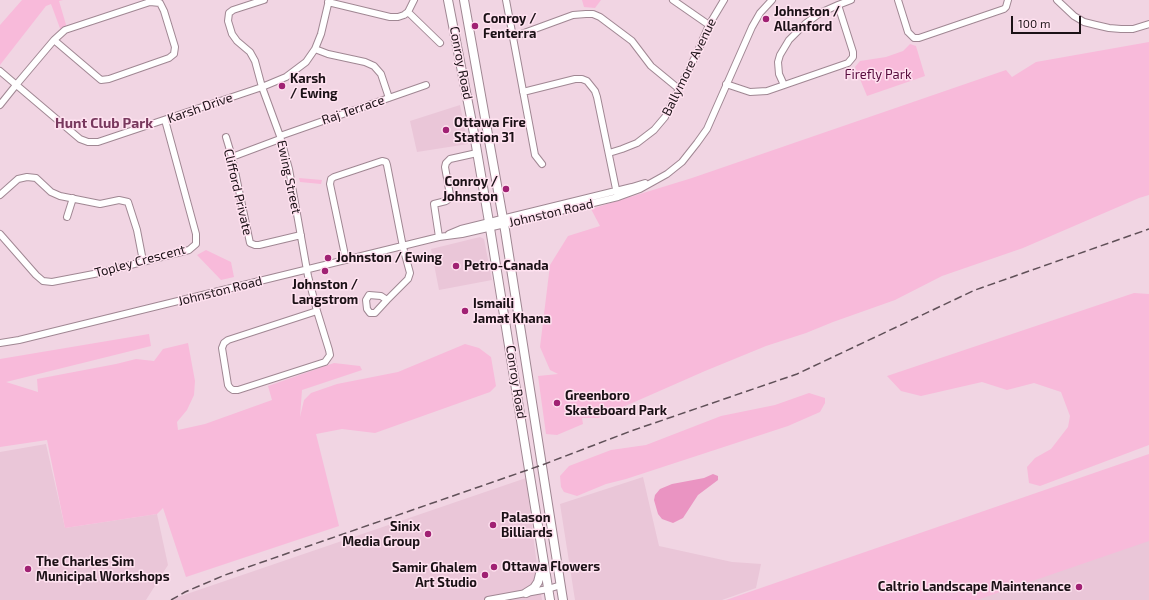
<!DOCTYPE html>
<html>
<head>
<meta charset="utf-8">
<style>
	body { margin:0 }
	#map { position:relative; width:1149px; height:600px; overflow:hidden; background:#f1d5e3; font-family:"Exo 2",sans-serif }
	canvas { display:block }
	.scale { position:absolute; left:1011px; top:16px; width:70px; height:18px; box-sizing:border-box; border:2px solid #1b1116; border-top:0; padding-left:5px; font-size:12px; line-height:14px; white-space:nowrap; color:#1b1116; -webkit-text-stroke:3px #ffe2f0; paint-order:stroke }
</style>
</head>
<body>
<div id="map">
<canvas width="1149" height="600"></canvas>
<div class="scale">100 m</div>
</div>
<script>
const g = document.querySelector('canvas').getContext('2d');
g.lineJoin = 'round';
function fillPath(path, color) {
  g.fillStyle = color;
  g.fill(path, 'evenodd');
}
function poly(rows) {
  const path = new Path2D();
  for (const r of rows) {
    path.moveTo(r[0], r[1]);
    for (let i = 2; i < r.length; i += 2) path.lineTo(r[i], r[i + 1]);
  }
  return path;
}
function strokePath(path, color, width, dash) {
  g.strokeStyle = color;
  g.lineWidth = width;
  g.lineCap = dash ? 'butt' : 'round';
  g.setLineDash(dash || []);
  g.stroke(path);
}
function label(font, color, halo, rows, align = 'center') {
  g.font = font + ' "Exo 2",sans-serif';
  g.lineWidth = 3;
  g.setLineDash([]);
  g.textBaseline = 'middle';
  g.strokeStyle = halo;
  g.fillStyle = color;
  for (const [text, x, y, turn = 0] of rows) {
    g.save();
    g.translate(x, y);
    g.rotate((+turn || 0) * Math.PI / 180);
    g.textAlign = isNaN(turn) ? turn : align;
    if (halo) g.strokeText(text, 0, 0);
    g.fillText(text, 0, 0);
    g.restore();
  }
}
fillPath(poly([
	[460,105,468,144,417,152,410,121],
	[480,237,484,239,492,280,439,290,431,249],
	[46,444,65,528,157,514,168,565,146,600,0,600,0,452],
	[643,477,659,546,732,562,761,564,756,588,722,600,575,600,560,504],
	[526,478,538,574,542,600,172,600,178,597],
	[1149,539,1149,600,967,600]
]), '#eac6d8');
fillPath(poly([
	[22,0,63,0,59,1,67,28,61,31,51,4,46,6,0,65,0,25],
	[582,0,601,0,595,8,584,7],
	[1149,42,1149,195,1139,198,1023,248,942,276,895,300,833,322,806,333,766,346,705,371,598,418,582,418,583,424,557,435,546,434,538,376,558,374,550,370,540,347,550,265,568,236,600,226,591,209,692,178,1006,70,1012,77,1036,62],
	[910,44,916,46,925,76,867,96,855,67,860,61,886,57,903,51],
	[299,178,322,180,321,184,300,182],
	[206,250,231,262,234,277,221,280,197,255],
	[1134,293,1149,294,1149,445,1040,486,1029,483,1027,467,1035,458,1051,449,1068,427,1070,416,1061,392,1034,383,1007,390,982,382,921,396,901,391,887,376],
	[149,334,151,346,6,382,38,392,37,379,116,364,136,359,154,361,163,349,188,343,195,381,194,395,187,410,177,422,178,430,205,424,272,400,268,386,334,363,360,366,362,370,302,390,300,417,304,400,311,393,337,384,398,372,465,344,479,348,491,357,496,386,490,392,375,433,342,429,316,434,339,526,186,577,163,508,157,514,65,528,47,440,0,447,0,359],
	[809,393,825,398,825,403,820,412,788,426,626,479,606,484,577,496,564,492,561,487,560,476,569,466,611,450,646,445,721,416,775,405],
	[1149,454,1149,541,977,600,726,600]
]), '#f8bada');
fillPath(poly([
	[713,474,718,476,718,480,698,495,683,518,673,523,662,519,658,514,654,500,655,495,660,489,672,484,704,478]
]), '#ea94c2');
const minor = poly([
	[264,0,233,10,229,13,228,21,232,34,237,41,250,52,255,61,262,87,280,136,289,169,308,276,317,311],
	[506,0,535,155,542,164],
	[673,0,709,25],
	[898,0,908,32,914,38,919,38,1004,9,1006,7,1008,0],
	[1057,0,1074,16,1084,22,1096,25,1109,28,1121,29,1133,29,1149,24],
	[328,2,390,17,398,17,404,15,408,12,414,0],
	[408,12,440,43],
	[513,37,573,15,586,14,593,14,600,17,632,41,651,66,679,89],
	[315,49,328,54,365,62,374,66,381,74,389,98],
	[0,71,80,139,88,142,98,142,262,87,286,77,306,62,315,49,321,34,329,0],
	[726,84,750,92,767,91,848,63,853,57,853,52,838,5],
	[784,85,779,74,778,62,780,55,789,40,805,24,820,13,838,5,851,0],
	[523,92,575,79,582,79,587,81,595,91,597,97,617,194],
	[0,105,16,85,54,40,65,30,150,2,160,3,164,11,175,47,174,54,169,58,109,79,101,80,54,40],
	[280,136,426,85],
	[226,137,232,157,250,243,255,245,259,245,301,235],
	[609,153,622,149,637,143,654,130,665,117,697,53,709,25,724,0],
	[232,157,280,139],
	[0,195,18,179,27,177,36,178,51,192,60,196,100,204,119,200,128,202,137,230,143,261],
	[67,217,73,198],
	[0,234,36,275,43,281,52,282,99,273,189,250,196,244,196,234,165,120],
	[449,234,461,229,632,187,645,183],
	[439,237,434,204,446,201,449,199,450,195,445,167,446,163,450,159,477,153],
	[346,260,330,184,331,179,334,177,382,161,386,162,387,165,403,247,410,273,408,279,387,300,381,296,369,295,366,300,367,309,370,313,375,313,387,300],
	[317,311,329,350,330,355,325,362,238,390,233,390,230,388,228,385,222,348,224,343,228,340,317,311],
	[0,343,19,340,439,237,462,234,548,214,618,197,640,189,667,174,682,162,697,143,707,129,752,27,760,13,772,0],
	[488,600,548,589,561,585]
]);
const major = poly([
	[448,0,473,128,489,222,550,600],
	[464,0,505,230,563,600],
	[526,593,534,588,538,582,542,566]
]);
strokePath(minor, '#a08793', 8);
strokePath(major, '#a08793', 10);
strokePath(minor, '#fff', 6);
strokePath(major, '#fff', 8);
strokePath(poly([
	[171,600,185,592,225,575,542,465,631,431,797,374,975,290,1149,229]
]), '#605058', 1.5, [8, 4]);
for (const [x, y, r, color] of [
	[766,19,4,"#a02173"],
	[475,26,4,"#a02173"],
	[282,86,4,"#a02173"],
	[446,130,4,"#a02173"],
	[506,189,4,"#a02173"],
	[328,258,4,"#a02173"],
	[456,266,4,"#a02173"],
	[325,271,4,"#a02173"],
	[465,311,4,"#a02173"],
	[557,403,4,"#a02173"],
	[493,525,4,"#a02173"],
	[428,534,4,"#a02173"],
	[494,567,4,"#a02173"],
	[28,569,4,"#a02173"],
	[485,575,4,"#a02173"],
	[1079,587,4,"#a02173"]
]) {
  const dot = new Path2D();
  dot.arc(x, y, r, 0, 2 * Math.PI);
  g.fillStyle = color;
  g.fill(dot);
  strokePath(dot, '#ffe2f0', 1.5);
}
label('bold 13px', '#1b1116', '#ffe2f0', [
	["Johnston /",774,12],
	["Allanford",774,27],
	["Conroy /",483,19],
	["Fenterra",483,34],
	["Karsh",290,79],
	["/ Ewing",290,94],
	["Ottawa Fire",454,123],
	["Station 31",454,138],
	["Conroy /",498,182,"right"],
	["Johnston",498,197,"right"],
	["Johnston / Ewing",336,258],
	["Petro-Canada",464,266],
	["Johnston /",325,285,"center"],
	["Langstrom",325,300,"center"],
	["Ismaili",473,304],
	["Jamat Khana",473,319],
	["Greenboro",565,396],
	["Skateboard Park",565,411],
	["Palason",501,518],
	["Billiards",501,533],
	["Sinix",420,527,"right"],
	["Media Group",420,542,"right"],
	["The Charles Sim",36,562],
	["Municipal Workshops",36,577],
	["Ottawa Flowers",502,567],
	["Samir Ghalem",477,568,"right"],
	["Art Studio",477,583,"right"],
	["Caltrio Landscape Maintenance",1071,587,"right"]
], 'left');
label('13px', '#1b1116', '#ffe2f0', [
	["Conroy Road",461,63,79],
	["Ballymore Avenue",689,67,-64],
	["Karsh Drive",200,108,-19],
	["Raj Terrace",353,110,-19],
	["Ewing Street",289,177,78],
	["Clifford Private",238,192,77],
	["Johnston Road",551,213,-13],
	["Topley Crescent",140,261,-15],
	["Johnston Road",220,291,-14],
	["Conroy Road",516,382,81]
]);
label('13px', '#570b3d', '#ffe2f0', [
	["Firefly Park",878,75]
]);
label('bold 14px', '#78385d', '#ffe2f0', [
	["Hunt Club Park",104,123]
]);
</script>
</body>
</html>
